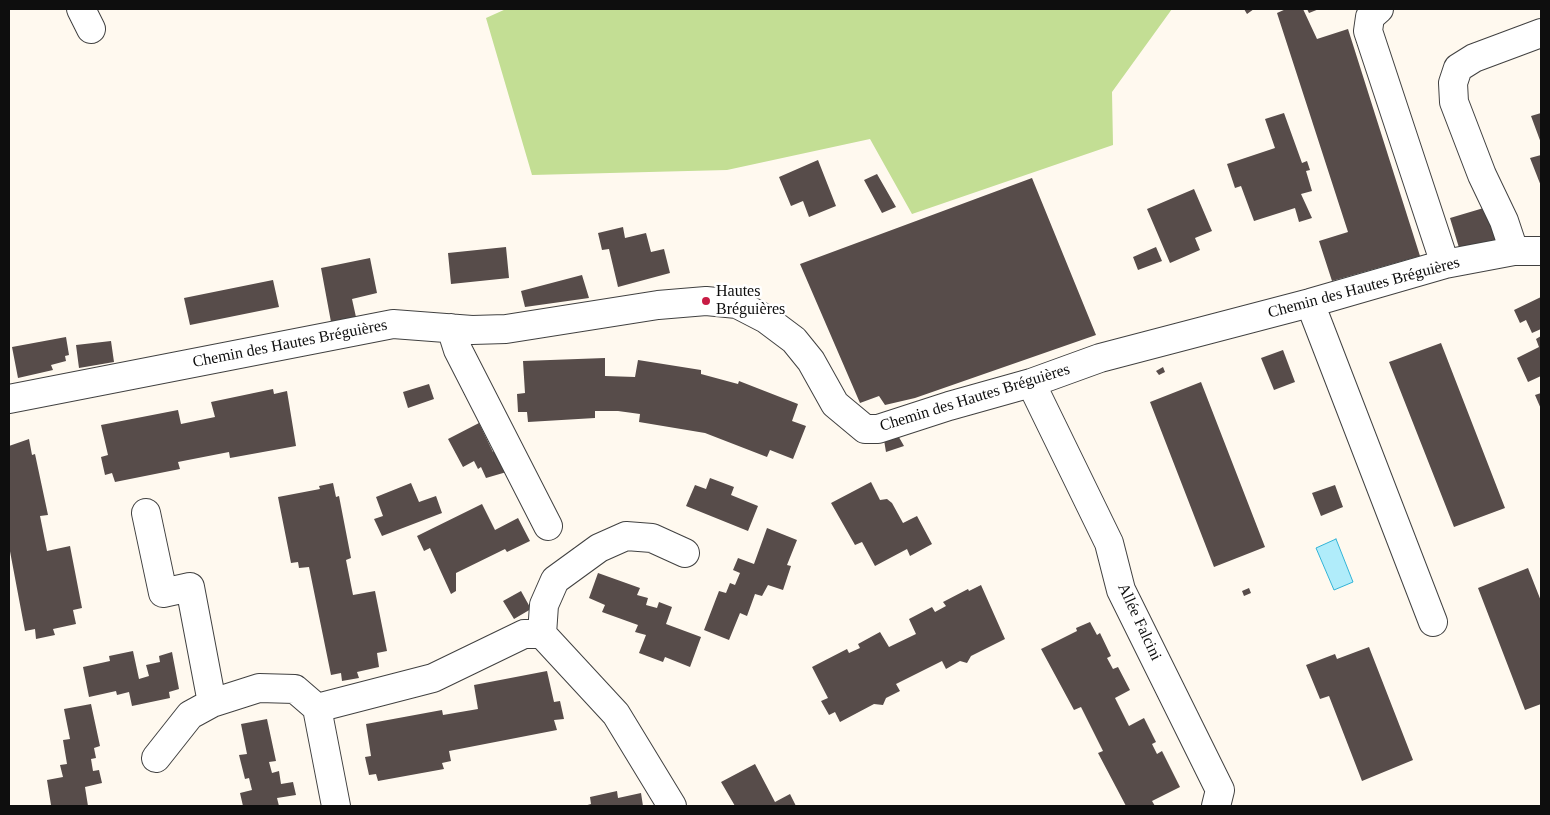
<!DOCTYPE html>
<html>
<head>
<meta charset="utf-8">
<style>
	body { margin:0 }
	#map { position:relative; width:1550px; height:815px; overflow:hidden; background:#fff9ef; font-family:Georgia,serif }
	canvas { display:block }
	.frame { position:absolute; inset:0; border:10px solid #0e0e0e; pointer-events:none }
</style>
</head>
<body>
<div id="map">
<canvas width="1550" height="815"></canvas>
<div class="frame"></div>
</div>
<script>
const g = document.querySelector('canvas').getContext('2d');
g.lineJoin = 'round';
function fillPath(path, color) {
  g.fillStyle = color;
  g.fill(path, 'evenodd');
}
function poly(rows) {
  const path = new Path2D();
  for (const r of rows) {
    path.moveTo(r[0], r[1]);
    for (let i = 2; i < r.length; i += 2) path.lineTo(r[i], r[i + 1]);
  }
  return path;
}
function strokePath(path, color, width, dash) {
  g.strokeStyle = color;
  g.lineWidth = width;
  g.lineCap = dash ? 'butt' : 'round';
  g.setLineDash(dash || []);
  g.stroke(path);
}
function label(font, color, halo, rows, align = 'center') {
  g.font = font + ' Georgia,serif';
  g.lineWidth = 5;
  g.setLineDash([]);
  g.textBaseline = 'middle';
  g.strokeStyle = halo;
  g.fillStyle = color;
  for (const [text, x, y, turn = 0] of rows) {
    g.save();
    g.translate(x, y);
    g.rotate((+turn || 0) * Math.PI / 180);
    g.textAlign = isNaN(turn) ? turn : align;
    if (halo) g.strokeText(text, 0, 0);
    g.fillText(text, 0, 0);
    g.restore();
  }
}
fillPath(poly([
	[506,9,1172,9,1112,92,1113,145,912,214,870,139,727,170,532,175,486,18]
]), '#c3de94');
const water = poly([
	[1336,539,1353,582,1334,590,1316,548,1336,539]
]);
fillPath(water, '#b0ecfa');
strokePath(water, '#32b3d6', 1);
fillPath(poly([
	[1244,9,1254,9,1247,14],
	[1286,9,1303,9,1317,39,1348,29,1420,256,1332,281,1319,241,1348,232,1277,13],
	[1307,9,1319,9,1309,13],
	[1284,113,1302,163,1307,161,1310,170,1306,171,1312,191,1301,194,1312,218,1299,222,1295,208,1254,221,1241,186,1235,188,1227,164,1275,148,1265,119],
	[1541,113,1541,143,1531,116],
	[1541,155,1541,186,1530,158],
	[818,160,836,206,809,217,803,201,791,206,779,177],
	[877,174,896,207,882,213,864,180],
	[1032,178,1096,335,915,398,885,405,879,396,860,403,800,264],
	[1194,189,1212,231,1195,238,1200,250,1170,263,1147,209],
	[1487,207,1497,240,1460,251,1450,218],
	[623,227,625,238,646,233,651,252,664,249,670,273,618,287,609,249,602,250,598,233],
	[506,247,509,278,451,284,448,253],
	[1156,247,1162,261,1138,270,1133,257],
	[370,258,377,293,352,299,356,317,331,322,321,268],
	[582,275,589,298,525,307,521,291],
	[273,280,279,307,190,325,184,298],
	[1541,297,1541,329,1532,333,1526,320,1520,323,1514,310],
	[1541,336,1541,376,1528,382,1517,358,1539,347,1536,339],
	[66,337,69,355,65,356,66,361,51,365,53,370,18,378,12,347],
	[111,341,114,362,79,368,76,345],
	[1441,343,1505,508,1454,527,1389,362],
	[1283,350,1295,382,1274,390,1261,358],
	[605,358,605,376,635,377,638,360,701,370,701,374,738,384,739,381,798,404,792,421,806,426,793,459,770,450,767,457,705,433,639,422,640,414,618,411,595,411,595,418,528,422,527,412,518,412,517,394,525,393,523,361],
	[1163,367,1165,372,1159,375,1156,371],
	[1201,382,1265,547,1214,567,1150,402],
	[429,384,434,399,408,408,403,392],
	[273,389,274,394,287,391,296,446,230,458,229,452,188,460,178,462,180,469,115,482,112,473,105,475,101,457,108,455,101,425,178,410,181,424,215,417,211,402],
	[1541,393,1541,409,1535,395],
	[479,423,493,452,498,449,510,471,486,478,481,467,478,469,474,461,463,467,448,439],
	[896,432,904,446,886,452,884,440],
	[29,439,32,455,35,454,48,515,40,516,47,551,70,546,82,608,73,610,76,624,53,629,55,635,36,639,35,629,25,631,9,546,9,446],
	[710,478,734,487,731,495,758,506,748,531,686,506,695,485,706,489],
	[871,482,880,500,887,499,892,503,903,523,917,516,932,544,910,556,907,549,875,566,862,542,855,545,831,503],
	[333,483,336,497,339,496,351,558,346,560,353,595,375,591,387,651,377,653,379,667,357,672,359,678,342,681,341,673,331,675,309,567,299,568,298,562,291,563,278,497,320,489,319,486],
	[411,483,419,502,436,496,442,513,382,536,374,519,383,516,376,497],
	[1335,485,1343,507,1321,516,1312,493],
	[482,504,495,530,518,518,530,541,507,552,505,549,456,573,456,591,451,594,430,548,424,551,417,536],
	[767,528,797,540,787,565,791,566,783,590,768,585,762,596,755,594,747,616,740,613,729,640,704,630,719,591,726,593,730,583,735,585,740,573,733,570,738,558,754,564],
	[1528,568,1541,601,1541,704,1525,710,1478,588],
	[598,573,640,588,637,595,648,598,646,605,657,608,659,602,672,607,666,624,701,637,690,667,665,657,663,662,639,653,646,635,635,632,638,625,602,612,605,605,589,598],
	[981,585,1005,639,971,656,967,663,960,661,946,669,942,661,896,684,900,691,886,698,883,705,874,704,840,722,835,712,829,715,821,701,828,698,812,667,847,649,849,653,860,648,858,644,880,632,889,647,916,634,909,619,932,607,935,612,946,606,943,602,968,589,969,591],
	[1249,588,1251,593,1244,596,1242,591],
	[521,591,531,609,514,619,503,601],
	[1090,622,1097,635,1100,633,1111,656,1107,658,1113,669,1118,667,1130,690,1115,698,1129,726,1144,718,1156,742,1152,744,1157,754,1162,751,1180,787,1152,801,1155,806,1126,806,1098,753,1103,751,1081,707,1074,710,1041,649,1077,631,1076,628],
	[1369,647,1413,760,1362,781,1329,696,1320,699,1306,665,1335,654,1337,659],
	[133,651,139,679,149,676,146,665,160,662,159,656,172,652,179,689,169,692,170,698,132,706,129,692,117,695,116,691,89,697,83,667,110,661,109,656],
	[547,671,554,702,560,701,564,719,554,720,557,730,449,751,451,761,442,763,444,769,378,781,376,774,369,775,365,757,371,756,366,724,442,710,443,715,478,709,474,685],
	[91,704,100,746,94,748,96,758,91,759,93,771,99,770,102,783,85,787,88,806,51,805,47,780,63,777,60,765,67,764,63,740,70,739,64,709],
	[267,719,276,761,269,762,272,773,279,771,281,784,293,782,296,795,277,798,279,806,243,806,240,793,252,790,249,778,245,779,239,755,247,754,241,724],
	[755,764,775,802,790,794,796,806,735,806,721,782],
	[617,791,618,798,641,793,643,806,584,806,591,804,590,797]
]), '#574c4a');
const minor = poly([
	[81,9,91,29],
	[1379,9,1370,17,1368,31,1445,264],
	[1514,251,1504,221,1482,175,1454,102,1453,83,1458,68,1474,58,1541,33],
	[1310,303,1433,622],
	[451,328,458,350,548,526],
	[1031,383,1109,543,1121,590,1220,790,1216,806],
	[9,399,393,324,472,330,506,329,658,305,706,301,737,304,766,319,794,340,811,361,835,404,865,429,878,429,949,406,1031,383,1100,358,1310,303,1445,264,1514,251,1541,251],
	[146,513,163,593,190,587,212,703],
	[542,634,544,605,555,580,599,548,626,536,652,538,685,553],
	[317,708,336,806],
	[156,758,190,715,212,703,259,688,295,689,317,708,433,678,524,634,542,634,616,714,672,806]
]);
strokePath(minor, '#414141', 30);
strokePath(minor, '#fff', 28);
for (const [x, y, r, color] of [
	[706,301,5,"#c81c44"]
]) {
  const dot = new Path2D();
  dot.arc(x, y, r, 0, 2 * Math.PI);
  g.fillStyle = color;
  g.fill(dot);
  strokePath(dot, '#fff', 2);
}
label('16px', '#0e0e0e', '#fff', [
	["Chemin des Hautes Bréguières",1364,288,-15],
	["Chemin des Hautes Bréguières",290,344,-11],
	["Chemin des Hautes Bréguières",975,398,-17],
	["Allée Falcini",1139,622,65]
]);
label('16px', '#0e0e0e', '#fff', [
	["Hautes",716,292],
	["Bréguières",716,310]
], 'left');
</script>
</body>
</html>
